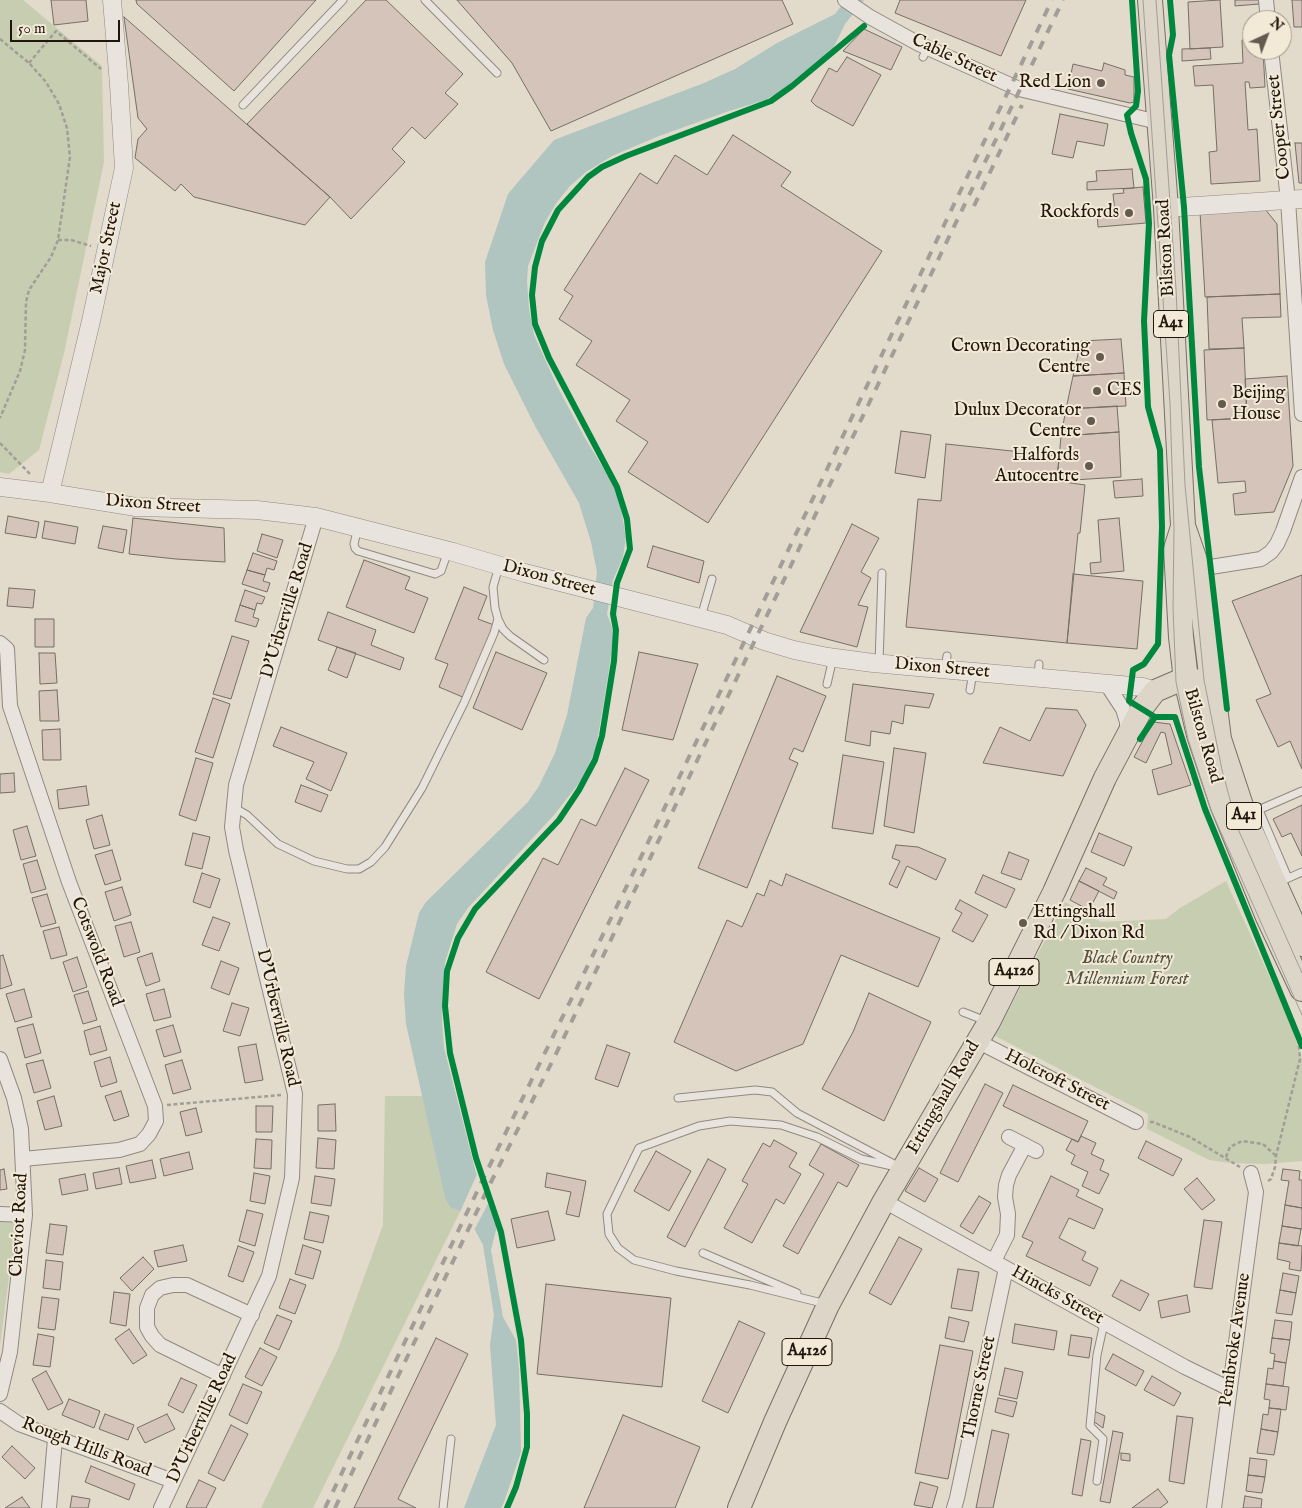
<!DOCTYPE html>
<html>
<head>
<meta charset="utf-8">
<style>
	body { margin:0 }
	#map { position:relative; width:1302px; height:1508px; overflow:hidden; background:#e2dacb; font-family:"IM FELL English",serif }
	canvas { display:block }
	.north { position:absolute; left:1242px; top:10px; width:50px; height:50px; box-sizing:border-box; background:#f2ead7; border:1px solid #9f9586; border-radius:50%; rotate:43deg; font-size:14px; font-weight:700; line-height:20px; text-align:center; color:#22150d }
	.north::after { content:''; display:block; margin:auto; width:18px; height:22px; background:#655a50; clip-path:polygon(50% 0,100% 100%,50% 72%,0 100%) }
	.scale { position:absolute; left:10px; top:20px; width:110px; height:22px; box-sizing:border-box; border:2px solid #22150d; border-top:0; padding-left:6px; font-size:15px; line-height:18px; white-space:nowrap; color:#22150d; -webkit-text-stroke:4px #f2ead7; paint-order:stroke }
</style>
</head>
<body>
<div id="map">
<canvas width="1302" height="1508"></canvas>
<div class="north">N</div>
<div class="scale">50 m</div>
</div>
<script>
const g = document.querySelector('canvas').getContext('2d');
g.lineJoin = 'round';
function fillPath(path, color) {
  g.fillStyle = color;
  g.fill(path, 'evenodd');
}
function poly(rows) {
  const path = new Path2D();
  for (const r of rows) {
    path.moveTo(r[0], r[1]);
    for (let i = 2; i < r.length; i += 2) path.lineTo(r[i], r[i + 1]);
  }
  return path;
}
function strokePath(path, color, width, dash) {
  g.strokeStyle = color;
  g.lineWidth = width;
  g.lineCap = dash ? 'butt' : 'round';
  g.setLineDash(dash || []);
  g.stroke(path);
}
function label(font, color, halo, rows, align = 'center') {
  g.font = font + ' "IM FELL English",serif';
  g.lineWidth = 4;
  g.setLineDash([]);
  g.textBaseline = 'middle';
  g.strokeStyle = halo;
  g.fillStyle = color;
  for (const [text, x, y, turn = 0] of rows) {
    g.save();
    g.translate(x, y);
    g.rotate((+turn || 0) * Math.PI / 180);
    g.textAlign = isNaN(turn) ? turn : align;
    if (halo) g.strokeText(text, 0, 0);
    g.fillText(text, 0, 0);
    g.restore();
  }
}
fillPath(poly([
	[0,0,23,0,102,66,104,162,64,353,39,450,9,474,0,472],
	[1226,881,1290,1022,1302,1059,1302,1161,1265,1164,1230,1163,1209,1160,1147,1129,1148,1114,995,1036,1065,902,1101,922,1166,919,1180,908],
	[385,1096,423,1096,445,1198,460,1212,313,1508,261,1508,338,1349,383,1225],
	[0,1222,16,1223,0,1346]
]), '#c7cdb0');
fillPath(poly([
	[846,0,864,0,845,24,833,49,779,92,765,100,726,112,659,136,612,156,586,172,570,186,557,202,545,222,528,266,527,281,529,309,534,335,557,386,586,440,615,487,621,510,626,537,623,557,613,580,607,614,614,633,608,676,596,748,583,778,554,815,468,908,457,924,445,962,442,1021,444,1048,476,1173,497,1226,491,1250,503,1317,516,1340,519,1369,521,1452,504,1502,501,1508,464,1508,496,1425,490,1345,494,1315,483,1245,475,1230,457,1209,451,1208,445,1198,406,1024,404,994,406,966,419,913,426,902,528,802,539,786,555,753,567,715,586,618,593,608,597,572,591,542,579,503,535,426,504,364,493,330,486,295,485,262,508,194,554,140,704,83,735,69,777,43,835,14]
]), '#b0c4c0');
fillPath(poly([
	[478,1172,489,1202,473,1232,459,1214]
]), '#e2dacb');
const building = poly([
	[51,0,86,0,88,21,54,25,51,0],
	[136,0,316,0,234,91,137,4,136,0],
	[366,0,386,0,463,74,445,93,458,104,425,139,412,127,392,149,405,162,351,219,330,197,247,124,366,0],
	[457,0,782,0,793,24,551,131,512,63,457,0],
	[900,0,1026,0,1001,56,895,13,900,0],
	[1220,0,1223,47,1190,49,1188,2,1220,0],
	[1235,0,1259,0,1259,4,1235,6,1235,0],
	[1292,0,1302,0,1302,27,1294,27,1292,0],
	[124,17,330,197,305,225,194,197,181,184,175,191,135,158,138,139,147,129,138,118,124,17],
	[864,29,902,47,891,70,843,51,864,29],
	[1252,39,1252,50,1263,50,1265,87,1250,88,1249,82,1245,82,1248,130,1257,129,1260,181,1211,184,1209,152,1217,151,1213,85,1195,86,1193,66,1243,63,1242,40,1252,39],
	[1210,48,1211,59,1182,61,1182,49,1210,48],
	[847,57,881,75,853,126,816,106,811,101,829,68,837,72,847,57],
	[1104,63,1125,70,1125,75,1134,77,1134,102,1130,103,1068,89,1073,64,1102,71,1104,63],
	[1060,114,1108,124,1104,146,1077,141,1073,158,1052,154,1060,114],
	[733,135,791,172,781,186,882,251,708,523,628,472,648,442,616,421,630,400,576,365,592,341,559,319,573,296,564,290,640,173,657,184,675,155,707,175,733,135],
	[1295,143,1302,143,1302,183,1299,183,1295,143],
	[1132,169,1134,188,1087,190,1087,182,1097,181,1096,171,1132,169],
	[1143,187,1146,223,1098,227,1097,213,1115,212,1113,194,1124,193,1123,189,1143,187],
	[1265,209,1277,224,1280,294,1205,297,1200,212,1265,209],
	[1280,294,1281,317,1242,318,1244,348,1209,349,1207,297,1280,294],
	[1121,339,1124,373,1073,376,1081,341,1121,339],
	[1244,348,1247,418,1207,420,1204,350,1244,348],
	[1124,373,1126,406,1066,409,1073,376,1124,373],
	[1287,376,1293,466,1274,512,1235,515,1233,494,1246,492,1245,481,1218,483,1212,420,1247,418,1245,379,1287,376],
	[1117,406,1119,432,1061,436,1066,409,1117,406],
	[901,431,931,435,925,478,895,473,901,431],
	[1119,432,1121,477,1057,481,1061,436,1119,432],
	[946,444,1059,456,1057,481,1085,485,1080,533,1078,533,1067,643,906,627,918,499,941,501,946,444],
	[1142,479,1143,496,1115,498,1113,481,1142,479],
	[8,516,39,522,36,538,5,533,8,516],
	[133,518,224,528,225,562,176,559,129,554,133,518],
	[1119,518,1124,571,1091,574,1090,563,1101,562,1098,520,1119,518],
	[45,521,78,527,75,544,42,538,45,521],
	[852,524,879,538,861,572,871,578,858,605,868,607,857,647,800,632,852,524],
	[103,526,127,530,123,553,98,548,103,526],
	[262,534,283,540,277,558,257,551,262,534],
	[653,546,704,561,699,583,647,567,653,546],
	[253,553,277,561,274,570,267,568,265,575,247,570,253,553],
	[364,560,410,577,405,589,428,598,414,633,346,607,364,560],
	[247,570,265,575,263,581,270,583,267,592,242,584,247,570],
	[1073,574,1143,581,1137,649,1067,643,1073,574],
	[1302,575,1302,769,1290,741,1278,747,1256,700,1271,694,1232,601,1302,575],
	[464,587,487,596,478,619,494,625,465,698,439,687,448,664,435,659,464,587],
	[9,588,35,590,33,608,7,606,9,588],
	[245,590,265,597,262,604,257,603,255,610,240,605,245,590],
	[240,605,255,610,253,617,259,619,256,627,235,621,240,605],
	[328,612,376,630,371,645,404,658,400,670,318,640,328,612],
	[35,619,54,619,54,647,35,647,35,619],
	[232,636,249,641,231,699,213,694,232,636],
	[337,647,356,653,347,678,328,670,337,647],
	[496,652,547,673,522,730,473,708,496,652],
	[639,652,698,664,673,740,622,730,639,652],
	[39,653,55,653,57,683,40,684,39,653],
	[777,676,826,696,803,752,794,748,789,759,798,763,747,888,698,868,777,676],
	[853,684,934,694,929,708,905,705,903,724,892,721,890,734,871,731,870,746,845,741,853,684],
	[57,690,59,721,40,721,39,691,57,690],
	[213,698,230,704,213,758,195,752,213,698],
	[1046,708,1077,710,1086,725,1063,776,983,763,1000,727,1030,741,1046,708],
	[1153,722,1170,724,1191,785,1158,795,1152,770,1172,764,1165,733,1161,732,1146,763,1134,757,1153,722],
	[281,727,347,753,331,791,306,779,314,762,273,746,281,727],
	[60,729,61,760,43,760,42,730,60,729],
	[894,748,926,753,914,833,884,826,894,748],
	[843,755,884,762,873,834,832,828,843,755],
	[196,758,213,763,196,821,179,815,196,758],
	[625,768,649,780,539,999,486,972,543,858,558,865,581,819,596,826,625,768],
	[14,773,15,792,0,793,0,774,14,773],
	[301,785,328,795,321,812,295,802,301,785],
	[86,786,89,805,59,809,57,790,86,786],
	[1302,805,1302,856,1291,833,1282,837,1273,819,1302,805],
	[102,815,110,845,94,849,86,820,102,815],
	[27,826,36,856,21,860,13,830,27,826],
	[193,833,210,837,202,869,185,865,193,833],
	[1099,833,1132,847,1124,866,1091,852,1099,833],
	[896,845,918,847,946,859,936,880,907,866,897,888,889,884,900,861,892,858,896,845],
	[112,850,121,880,105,885,95,855,112,850],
	[1009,852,1029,860,1021,880,1001,873,1009,852],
	[37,860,46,889,31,893,23,864,37,860],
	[1086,868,1107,878,1103,885,1117,892,1114,899,1079,881,1086,868],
	[202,873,220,879,210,908,193,902,202,873],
	[786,874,940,938,918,987,841,955,803,1044,736,1071,674,1042,727,920,742,927,757,893,764,896,770,880,782,886,786,874],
	[983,875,1015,889,1006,908,975,893,983,875],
	[1079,881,1099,891,1089,910,1070,900,1079,881],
	[122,887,131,915,114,921,105,892,122,887],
	[47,894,56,923,41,927,32,898,47,894],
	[960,900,988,915,973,942,952,931,962,913,955,909,960,900],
	[213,917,230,923,219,951,202,945,213,917],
	[131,922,140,952,124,957,115,926,131,922],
	[59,927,67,955,51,959,43,931,59,927],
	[152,953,160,981,146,986,137,958,152,953],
	[3,955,12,985,0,989,0,956,3,955],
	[77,957,87,987,73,992,63,962,77,957],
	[221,961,239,968,229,995,211,988,221,961],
	[24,989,32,1017,15,1022,6,994,24,989],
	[164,989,171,1017,154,1021,146,994,164,989],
	[88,991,97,1020,83,1024,74,995,88,991],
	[869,993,931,1022,884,1121,822,1089,853,1032,869,993],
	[232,1003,249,1008,240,1036,223,1031,232,1003],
	[33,1024,41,1053,25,1058,17,1028,33,1024],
	[173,1025,181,1052,164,1057,156,1030,173,1025],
	[100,1026,107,1050,90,1055,84,1031,100,1026],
	[256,1044,263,1080,245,1083,238,1047,256,1044],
	[607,1045,630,1053,618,1087,595,1079,607,1045],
	[110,1057,117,1082,101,1087,94,1062,110,1057],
	[43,1060,51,1088,34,1093,26,1064,43,1060],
	[182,1060,191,1089,173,1094,165,1065,182,1060],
	[985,1084,1003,1093,958,1182,940,1173,985,1084],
	[1013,1085,1088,1121,1078,1142,1003,1106,1013,1085],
	[121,1091,129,1116,114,1121,105,1096,121,1091],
	[54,1096,62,1126,45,1130,37,1101,54,1096],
	[335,1104,336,1131,318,1131,318,1105,335,1104],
	[256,1106,273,1106,272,1132,256,1132,256,1106],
	[196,1108,202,1132,186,1136,180,1112,196,1108],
	[1081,1136,1096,1143,1091,1154,1104,1160,1100,1170,1109,1174,1099,1194,1082,1186,1088,1172,1071,1164,1075,1155,1066,1150,1072,1139,1078,1142,1081,1136],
	[318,1138,336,1140,334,1169,316,1168,318,1138],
	[256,1139,272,1140,271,1169,254,1168,256,1139],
	[774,1140,797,1153,789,1167,801,1174,784,1204,776,1199,752,1243,724,1228,748,1184,742,1181,763,1143,770,1147,774,1140],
	[1146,1141,1182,1159,1173,1176,1138,1158,1146,1141],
	[821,1144,859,1165,847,1187,838,1182,798,1254,783,1246,824,1174,809,1165,821,1144],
	[656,1151,691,1171,669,1211,634,1191,656,1151],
	[189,1152,193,1169,164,1176,160,1159,189,1152],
	[708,1159,726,1169,685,1247,667,1237,708,1159],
	[152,1160,156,1178,130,1183,126,1166,152,1160],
	[119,1168,122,1184,96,1189,93,1173,119,1168],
	[919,1168,938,1179,925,1202,905,1191,919,1168],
	[4,1169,7,1189,0,1190,0,1170,4,1169],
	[1283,1169,1300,1171,1299,1180,1302,1180,1302,1208,1285,1205,1289,1181,1281,1180,1283,1169],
	[254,1173,270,1176,265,1204,250,1201,254,1173],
	[547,1173,586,1181,579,1217,566,1214,571,1192,545,1187,547,1173],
	[85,1174,88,1190,62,1195,59,1179,85,1174],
	[315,1176,335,1179,331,1206,311,1203,315,1176],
	[1051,1176,1079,1190,1076,1196,1103,1209,1094,1229,1069,1218,1059,1238,1086,1252,1082,1260,1098,1268,1090,1286,1026,1256,1033,1242,1022,1237,1051,1176],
	[1197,1178,1215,1200,1202,1210,1184,1189,1197,1178],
	[979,1196,991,1203,973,1234,960,1226,979,1196],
	[1285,1205,1302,1208,1302,1229,1282,1226,1285,1205],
	[247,1210,263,1214,255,1246,239,1241,247,1210],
	[548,1211,555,1240,517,1248,511,1219,548,1211],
	[310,1212,329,1216,323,1243,304,1239,310,1212],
	[1204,1220,1222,1222,1212,1289,1194,1287,1204,1220],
	[50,1224,67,1226,63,1255,46,1253,50,1224],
	[1282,1226,1301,1229,1298,1246,1279,1243,1282,1226],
	[899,1237,922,1249,891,1305,869,1293,899,1237],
	[1279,1243,1302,1246,1301,1271,1289,1269,1290,1262,1277,1259,1279,1243],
	[183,1245,187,1261,158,1267,154,1251,183,1245],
	[303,1245,321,1251,313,1279,295,1274,303,1245],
	[238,1246,254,1252,243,1282,228,1276,238,1246],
	[143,1257,154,1269,132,1291,120,1278,143,1257],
	[46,1260,63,1262,60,1290,43,1288,46,1260],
	[958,1269,979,1272,972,1311,951,1308,958,1269],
	[1283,1273,1299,1276,1296,1293,1280,1290,1283,1273],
	[290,1279,306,1285,295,1314,279,1308,290,1279],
	[1121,1280,1149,1294,1140,1311,1112,1296,1121,1280],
	[546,1284,671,1298,662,1387,537,1374,546,1284],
	[1280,1290,1296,1293,1292,1315,1276,1313,1280,1290],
	[114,1292,130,1294,126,1326,110,1323,114,1292],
	[1187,1295,1190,1312,1161,1318,1158,1301,1187,1295],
	[42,1297,59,1299,55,1330,38,1328,42,1297],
	[277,1315,292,1321,279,1350,264,1343,277,1315],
	[949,1317,969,1322,964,1342,945,1338,949,1317],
	[1275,1320,1292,1322,1290,1340,1272,1338,1275,1320],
	[739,1321,765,1333,728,1413,702,1401,739,1321],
	[1015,1324,1057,1331,1054,1350,1012,1343,1015,1324],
	[129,1329,147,1355,133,1364,115,1339,129,1329],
	[38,1334,54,1337,50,1367,33,1365,38,1334],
	[1071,1335,1092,1338,1089,1358,1068,1355,1071,1335],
	[436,1338,468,1354,398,1499,416,1508,354,1508,436,1338],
	[1272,1338,1290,1340,1286,1363,1274,1361,1275,1354,1270,1353,1272,1338],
	[940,1345,973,1351,948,1479,915,1473,940,1345],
	[260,1348,277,1357,262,1386,245,1377,260,1348],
	[1113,1354,1144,1371,1136,1386,1105,1369,1113,1354],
	[1274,1361,1286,1363,1283,1386,1266,1384,1268,1368,1273,1369,1274,1361],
	[1005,1368,1023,1372,1017,1399,999,1395,1005,1368],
	[46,1371,63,1403,48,1410,32,1379,46,1371],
	[1152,1376,1181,1393,1174,1406,1144,1390,1152,1376],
	[181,1378,197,1385,183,1413,168,1405,181,1378],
	[243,1384,262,1392,247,1424,229,1415,243,1384],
	[1266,1384,1289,1387,1286,1410,1269,1408,1270,1400,1264,1399,1266,1384],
	[998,1398,1017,1402,1013,1417,995,1412,998,1398],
	[69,1399,100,1411,94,1428,62,1415,69,1399],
	[1269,1408,1281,1409,1278,1432,1261,1429,1263,1414,1268,1415,1269,1408],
	[1094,1411,1105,1416,1103,1428,1093,1421,1094,1411],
	[105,1414,134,1425,128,1440,99,1429,105,1414],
	[167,1414,175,1429,145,1443,137,1428,167,1414],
	[623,1415,700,1447,675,1508,584,1508,623,1415],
	[1177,1416,1193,1418,1184,1484,1169,1481,1177,1416],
	[231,1425,248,1434,224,1481,208,1473,231,1425],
	[1261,1429,1278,1432,1274,1455,1257,1453,1261,1429],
	[992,1430,1009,1434,993,1508,976,1508,992,1430],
	[1113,1431,1123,1433,1110,1503,1100,1501,1113,1431],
	[1081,1439,1091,1441,1082,1496,1072,1494,1081,1439],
	[12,1446,35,1468,25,1479,2,1457,12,1446],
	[1121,1453,1130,1454,1130,1461,1121,1460,1121,1453],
	[1250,1458,1267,1460,1265,1477,1248,1475,1250,1458],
	[91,1466,135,1484,129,1500,85,1482,91,1466],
	[1248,1475,1265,1477,1262,1493,1246,1491,1248,1475],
	[199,1480,216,1488,206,1508,188,1508,186,1507,199,1480],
	[920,1482,938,1487,932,1508,914,1505,920,1482],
	[1158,1489,1168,1502,1160,1508,1132,1508,1158,1489],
	[72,1496,90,1499,88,1508,70,1508,72,1496],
	[1245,1496,1262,1499,1261,1508,1243,1508,1245,1496],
	[22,1497,30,1508,5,1508,22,1497]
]);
fillPath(building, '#d4c4ba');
strokePath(building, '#756f66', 1);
const service = poly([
	[425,0,497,73],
	[923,57,928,48],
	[243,105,343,0],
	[358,527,354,544,355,548,358,551,435,574,441,571,448,551],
	[499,566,493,587,495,608,498,619,503,629,510,636,544,660],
	[701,617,712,579],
	[879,663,882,573],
	[945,669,947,656],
	[1038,677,1039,664],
	[827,684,833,658],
	[970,690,973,672],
	[233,807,247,815,278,844,314,861,347,869,359,869,371,862,385,847,422,788,464,703,494,633,498,619],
	[1259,810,1288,878],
	[1256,811,1302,791],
	[1284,880,1302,872],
	[963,1012,986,1021],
	[678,1098,755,1090,772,1092,797,1113,894,1164],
	[703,1253,797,1293],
	[826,1304,750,1285,676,1271,634,1260,618,1248,609,1234,607,1214,639,1148,699,1126,730,1121,781,1125,817,1137,861,1159,901,1168],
	[1097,1481,1103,1439,1090,1426,1097,1355,1104,1323],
	[443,1508,451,1439]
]);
const minor = poly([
	[845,0,870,17,919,44,1019,89,1158,122],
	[1266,0,1268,20],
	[1271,50,1288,200,1302,414],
	[1198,569,1261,559,1271,552,1277,544,1283,531,1302,477],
	[0,643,7,649,10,706,69,882,155,1106,156,1121,149,1134,140,1144,119,1150,23,1159],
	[1106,683,1123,709,1127,722,1127,733],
	[977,1041,1136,1122],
	[0,1059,14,1098,21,1129,25,1215,10,1352,0,1394],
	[1009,1137,1036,1151],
	[884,1201,1185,1367,1230,1389],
	[0,1214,25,1215],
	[994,1261,1007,1235,1008,1214,1005,1197,1006,1185,1009,1175,1025,1145],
	[223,1376,160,1345,152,1336,147,1327,147,1308,152,1295,160,1288,173,1285,187,1285,252,1315],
	[0,1411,19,1424,173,1481],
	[49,1508,55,1439],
	[161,1508,269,1276,292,1178,295,1094,236,850,232,827,236,785,316,517],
	[954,1508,957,1498,1006,1268],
	[1214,1508,1256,1192,1251,1173]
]);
const tertiary = poly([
	[1166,208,1302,199],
	[0,487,50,493,136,507,257,510,316,517,453,552,525,573,700,618,727,625,764,641,794,650,828,657,873,663,1143,687,1155,691],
	[50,493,91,321,124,168,119,85,112,0]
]);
const primary = poly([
	[739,1508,775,1422,828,1305,884,1201,989,1022,1054,892,1105,778,1142,708,1155,691,1176,682,1186,680,1211,681]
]);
const trunk = poly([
	[1150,0,1166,208,1183,526,1198,569,1219,739,1246,821,1302,944],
	[1183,527,1176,549,1181,637,1186,680,1199,735,1222,804,1268,917,1302,989]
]);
strokePath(service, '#908980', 9);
strokePath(minor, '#908980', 16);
strokePath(tertiary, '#908980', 19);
strokePath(primary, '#756f66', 24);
strokePath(trunk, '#756f66', 26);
strokePath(poly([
	[0,39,29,63,46,82,59,104,67,128,70,157,58,240,51,257,29,290,26,302,25,350,20,371,0,418],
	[29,63,56,31,101,69],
	[58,240,71,240,91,246],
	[0,443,30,474],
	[167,1105,281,1095],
	[1150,1122,1153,1122,1190,1137,1240,1167],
	[1226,1157,1230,1147,1242,1141,1263,1144,1276,1156],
	[1268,1181,1271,1179,1275,1167,1276,1156,1300,1059,1298,1036]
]), '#a29e97', 2.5, [4, 2.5]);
strokePath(service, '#e8e4dd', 7);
strokePath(minor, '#e8e4dd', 14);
strokePath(tertiary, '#e8e4dd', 18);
strokePath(primary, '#dcd5c8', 22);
strokePath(trunk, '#dcd5c8', 24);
strokePath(poly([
	[1143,0,1170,404,1174,528,1173,608,1176,682,1188,739,1211,810,1302,1015],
	[1156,0,1176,289,1185,485,1204,680,1222,770,1238,829,1302,973]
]), '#a29e97', 1);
strokePath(poly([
	[974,206,1022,105],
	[325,1508,486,1173,641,857,1052,0],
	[335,1508,490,1184,554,1058,1063,0]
]), '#a29e97', 4, [9, 9]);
strokePath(poly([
	[1132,0,1138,91,1136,106,1127,115,1131,133,1146,179,1149,223,1144,321,1148,407,1160,450,1162,527,1158,644,1144,664,1133,670,1129,701,1155,717],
	[1170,0,1173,35,1169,55,1184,207,1199,467,1227,709],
	[1140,739,1155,717,1175,717,1205,809,1302,1046],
	[507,1508,516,1487,527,1447,527,1414,521,1340,501,1232,476,1158,450,1053,445,1006,447,971,458,938,475,909,559,820,579,790,595,760,602,736,614,661,616,630,613,614,617,583,630,549,627,519,617,487,549,358,535,324,532,295,535,267,542,241,558,210,588,177,602,167,626,156,771,101,792,86,864,26]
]), '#00873e', 6);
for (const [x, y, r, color] of [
	[1101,83,5,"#655a50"],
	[1129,213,5,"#655a50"],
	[1100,357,5,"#655a50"],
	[1097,391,5,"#655a50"],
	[1222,404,5,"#655a50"],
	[1091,421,5,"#655a50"],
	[1089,466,5,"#655a50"],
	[1023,923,5,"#655a50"]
]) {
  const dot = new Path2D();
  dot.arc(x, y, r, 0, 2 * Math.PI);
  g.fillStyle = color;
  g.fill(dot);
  strokePath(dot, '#f2ead7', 2);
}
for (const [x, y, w] of [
	[1171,324,35],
	[1244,816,35],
	[1014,972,50],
	[807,1352,50]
]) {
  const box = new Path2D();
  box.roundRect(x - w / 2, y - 13.5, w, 27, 4);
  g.fillStyle = '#f2ead7';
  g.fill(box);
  strokePath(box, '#22150d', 1);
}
label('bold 16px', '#22150d', null, [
	["A41",1171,324],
	["A41",1244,816],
	["A4126",1014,972],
	["A4126",807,1352]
]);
label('18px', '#22150d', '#f2ead7', [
	["Cable Street",954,59,25],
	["Cooper Street",1280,127,-96],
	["Major Street",107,248,-78],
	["Bilston Road",1167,248,-93],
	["Dixon Street",153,505,4],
	["Dixon Street",549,579,15],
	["D'Urberville Road",288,611,-73],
	["Dixon Street",942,669,5],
	["Bilston Road",1202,736,74],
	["Cotswold Road",96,952,69],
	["D'Urberville Road",277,1018,77],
	["Holcroft Street",1057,1081,27],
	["Ettingshall Road",944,1098,-60],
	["Cheviot Road",20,1225,-87],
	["Hincks Street",1057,1296,29],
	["Pembroke Avenue",1236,1340,-82],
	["Thorne Street",980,1388,-78],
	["D'Urberville Road",203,1419,-65],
	["Rough Hills Road",86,1448,21]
]);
label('18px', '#22150d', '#f2ead7', [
	["Red Lion",1091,83],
	["Rockfords",1119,213],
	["Crown Decorating",1090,347],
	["Centre",1090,368],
	["CES",1107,391,"left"],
	["Beijing",1232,394,"left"],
	["House",1232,415,"left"],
	["Dulux Decorator",1081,411],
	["Centre",1081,432],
	["Halfords",1079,456],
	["Autocentre",1079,477],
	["Ettingshall",1033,913,"left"],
	["Rd / Dixon Rd",1033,934,"left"]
], 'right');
label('italic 18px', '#54523e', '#f2ead7', [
	["Black Country",1127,959],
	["Millennium Forest",1127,980]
]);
</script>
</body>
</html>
